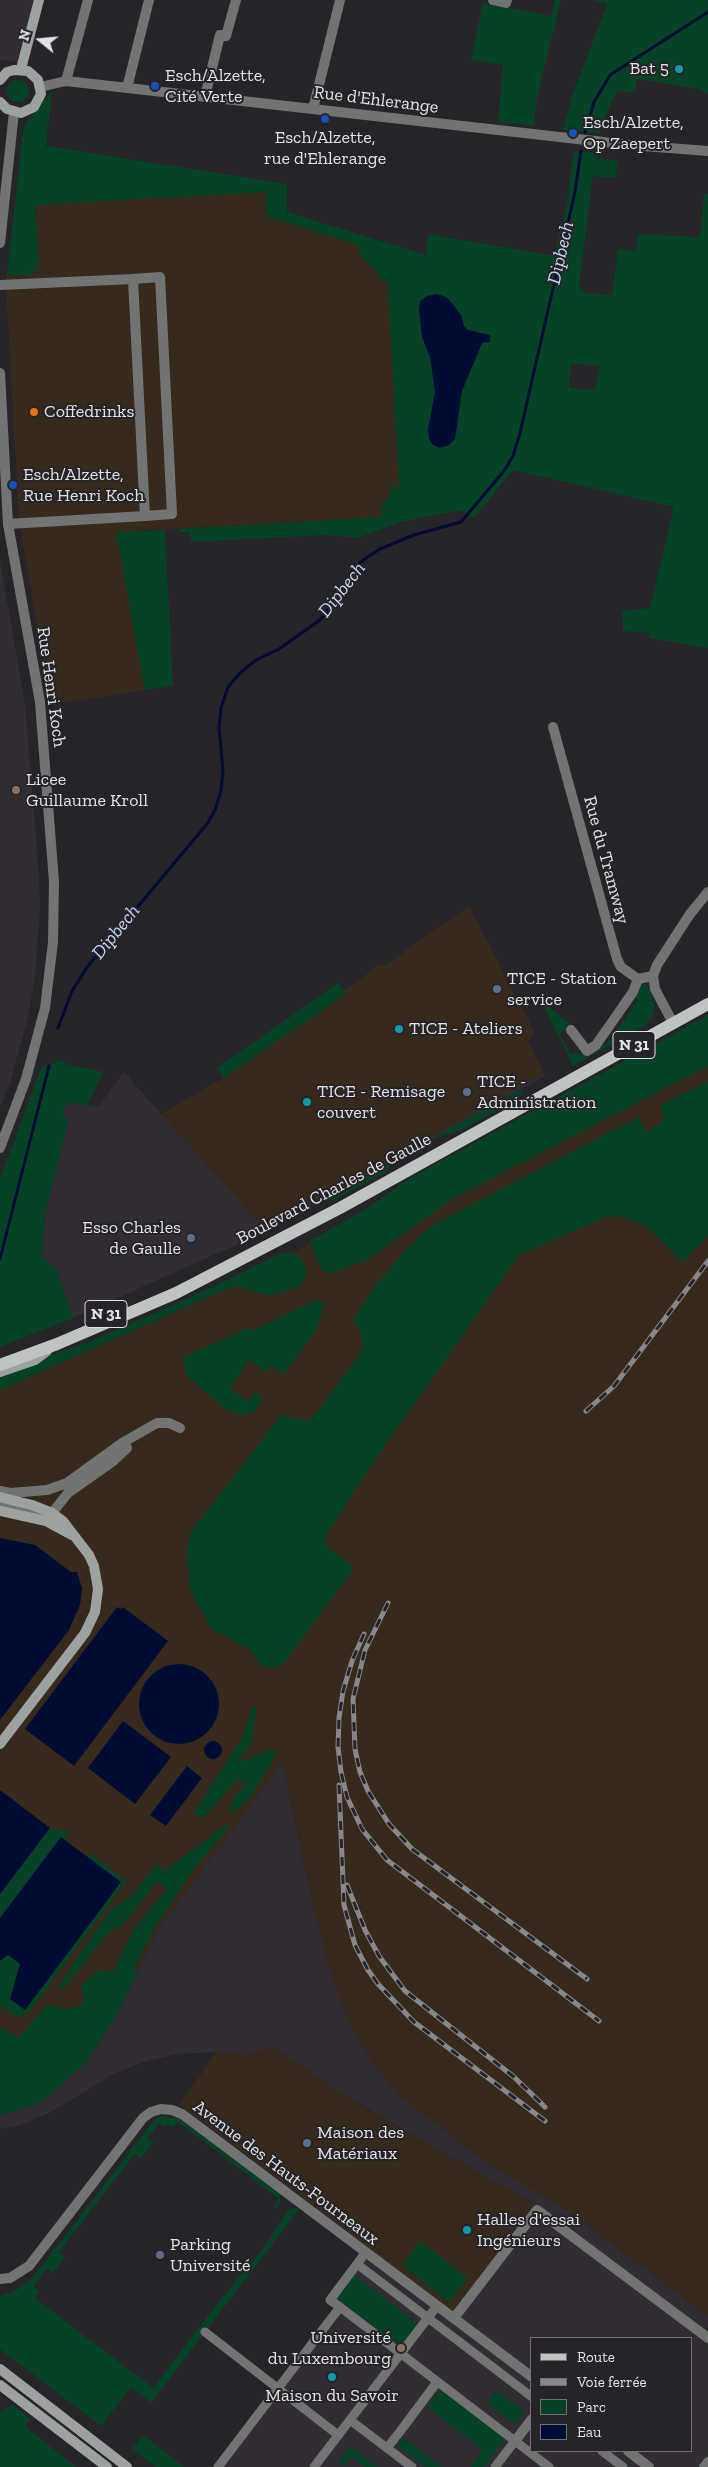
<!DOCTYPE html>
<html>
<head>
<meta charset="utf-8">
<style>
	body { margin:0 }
	#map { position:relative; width:708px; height:2467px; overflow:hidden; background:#262428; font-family:"Zilla Slab",serif }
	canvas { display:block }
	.legend { position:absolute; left:530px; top:2337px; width:162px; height:115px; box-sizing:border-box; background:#262428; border:1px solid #727073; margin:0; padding:6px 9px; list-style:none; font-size:15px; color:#e3e2e4 }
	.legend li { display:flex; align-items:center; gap:10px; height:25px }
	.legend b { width:25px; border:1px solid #727073 }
	.north { position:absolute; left:15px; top:15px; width:50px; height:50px; -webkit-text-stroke:4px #262428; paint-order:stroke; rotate:287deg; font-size:14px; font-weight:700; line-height:20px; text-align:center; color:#e3e2e4 }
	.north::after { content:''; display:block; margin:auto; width:18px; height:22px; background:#e3e2e4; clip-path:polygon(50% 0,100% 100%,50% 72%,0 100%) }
</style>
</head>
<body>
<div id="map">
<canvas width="708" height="2467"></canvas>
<ul class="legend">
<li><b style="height:6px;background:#bfc4c2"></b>Route</li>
<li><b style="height:6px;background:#88878a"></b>Voie ferrée</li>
<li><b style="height:14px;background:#064226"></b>Parc</li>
<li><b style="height:14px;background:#000c34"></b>Eau</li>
</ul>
<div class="north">N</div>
</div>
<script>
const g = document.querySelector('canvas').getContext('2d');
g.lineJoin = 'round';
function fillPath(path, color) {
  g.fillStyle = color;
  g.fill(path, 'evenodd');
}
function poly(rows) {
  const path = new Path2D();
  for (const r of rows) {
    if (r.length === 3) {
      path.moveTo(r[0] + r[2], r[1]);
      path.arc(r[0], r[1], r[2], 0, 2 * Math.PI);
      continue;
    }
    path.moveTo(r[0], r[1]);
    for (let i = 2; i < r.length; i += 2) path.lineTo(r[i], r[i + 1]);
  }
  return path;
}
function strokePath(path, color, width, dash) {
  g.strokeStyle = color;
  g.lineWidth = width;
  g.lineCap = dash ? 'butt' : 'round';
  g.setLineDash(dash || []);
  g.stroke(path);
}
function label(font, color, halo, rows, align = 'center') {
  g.font = font + ' "Zilla Slab",serif';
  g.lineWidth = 4;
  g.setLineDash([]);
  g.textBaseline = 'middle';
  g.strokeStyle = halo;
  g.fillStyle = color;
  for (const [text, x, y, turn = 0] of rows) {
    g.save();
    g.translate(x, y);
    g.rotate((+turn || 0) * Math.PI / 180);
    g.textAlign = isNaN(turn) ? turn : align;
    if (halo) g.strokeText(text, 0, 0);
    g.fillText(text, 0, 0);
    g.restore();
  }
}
fillPath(poly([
	[0,0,39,0,22,63,0,59],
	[0,561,25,704,39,875,40,909,35,976,28,1017,10,1083,0,1108],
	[469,907,534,1031,528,1041,545,1076,327,1198,238,1244,73,1318,57,1270,41,1256,46,1210,62,1112,69,1102,98,1107,124,1072,161,1114,224,1078,381,964,384,966],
	[282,1763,318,1926,350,2024,370,2059,400,2096,527,2186,567,2210,708,2316,708,2467,218,2467,343,2303,335,2297,445,2154,334,2089,272,2046,246,2056,216,2052,177,2054,147,2061,115,2073,51,2112,18,2126,0,2129,0,2115,40,2103,84,2065,116,2016,157,1931],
	[532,2338,692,2338,692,2451,532,2451]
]), '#322d35');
fillPath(poly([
	[266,192,267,216,358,245,362,260,376,269,380,281,388,281,399,486,391,487,382,517,116,532,145,690,54,704,51,701,19,523,6,285,7,275,30,275,29,271,39,270,35,205],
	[469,907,534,1031,528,1041,543,1073,320,1199,264,1228,161,1114,224,1078,346,994,344,990,381,964,384,966],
	[708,1057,708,2316,567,2210,483,2161,400,2096,370,2059,350,2024,332,1977,318,1926,282,1763,157,1931,116,2016,84,2065,40,2103,0,2115,0,1390,231,1287,241,1287,265,1295,297,1255,293,1252,310,1243,318,1258],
	[272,2046,334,2089,377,2115,540,2207,454,2318,348,2239,351,2234,180,2105,216,2052,246,2056]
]), '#372a1c');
fillPath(poly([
	[555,0,561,0,537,98,534,126,498,122,503,65,471,60,483,3,551,16],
	[592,0,708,0,708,94,700,89,637,79,635,93,617,91,604,119,600,133,563,130,572,97,607,4],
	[18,91,11],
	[52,91,46,146,287,184,287,212,426,255,428,234,554,256,567,205,574,151,598,153,597,158,618,161,615,178,593,176,579,287,586,293,612,295,618,249,636,251,638,234,700,237,704,194,708,194,708,648,649,638,650,633,623,631,622,611,650,608,674,507,513,470,474,518,463,511,455,511,401,522,358,538,324,535,191,542,190,532,179,532,179,529,382,517,380,506,388,499,391,487,399,486,388,281,380,281,376,269,362,260,358,245,266,216,266,192,35,205,39,270,30,271,30,276,7,275,23,132,25,125],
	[571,363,600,366,595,390,569,388],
	[165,530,173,686,145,690,116,532],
	[338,983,346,994,224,1078,217,1068],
	[644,984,648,986,655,1005,652,1018,644,1026,573,1066,544,1006,532,994,573,1026,559,1034,571,1055,578,1052,580,1055,600,1041,606,1045,638,1000,633,996,640,985],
	[708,1015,708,1066,452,1199,367,1260,334,1272,326,1273,321,1268,310,1243,311,1240,365,1210,407,1180],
	[61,1060,66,1064,103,1072,87,1106,69,1102,62,1112,68,1123,46,1210,41,1256,57,1270,73,1318,0,1347,0,1179,41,1068],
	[708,1081,708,1236,683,1262,647,1227,627,1218,608,1216,519,1255,381,1451,325,1537,328,1548,352,1565,352,1571,285,1662,279,1667,269,1668,261,1665,251,1651,211,1628,190,1591,187,1549,191,1532,281,1415,309,1421,326,1400,362,1351,361,1332,353,1320,374,1287,407,1249,431,1226,639,1117,645,1133,664,1121,661,1105],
	[520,1090,523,1095,462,1130,430,1140],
	[400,1157,384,1173,330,1202,327,1198],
	[293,1252,301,1258,305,1267,307,1275,300,1286,274,1295,265,1295,241,1287,231,1287,0,1390,0,1372,86,1343,180,1302,282,1253],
	[317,1300,324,1304,318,1327,284,1374,271,1366,267,1371,264,1371,249,1360,230,1388,248,1402,255,1393,264,1397,254,1412,241,1415,225,1409,186,1375,183,1357,249,1328,253,1330],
	[252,1707,257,1709,251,1743,238,1763,273,1748,275,1754,273,1760,250,1798,234,1812,229,1811,235,1796,246,1783,237,1779,203,1819,194,1813,242,1738],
	[227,1824,228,1828,194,1869,155,1927,133,1970,138,1971,116,2016,84,2065,40,2103,0,2115,0,2027,19,2037,47,2005,68,2009,84,2004,81,1986,98,1971,113,1972,135,1927,167,1889,157,1882,122,1926,110,1931,62,1990,58,1987,110,1910,133,1894,157,1863,164,1871],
	[50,1828,68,1832,65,1840,61,1837,0,1918,0,1894],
	[91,1854,126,1881,30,2011,18,2017,0,2006,0,1961,8,1954,20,1963,10,1999,120,1882,88,1857],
	[163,2116,179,2119,280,2194,280,2203,276,2208,274,2206,279,2199,178,2122,173,2128,168,2124,165,2127,159,2123,147,2139,153,2143,141,2158,135,2154,59,2252,65,2257,53,2273,47,2268,33,2286,39,2291,35,2298,153,2388,217,2304,262,2250,289,2209,300,2208,151,2403,131,2387,101,2426,0,2349,0,2296,15,2291,33,2277,155,2119],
	[420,2241,468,2278,449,2302,402,2265],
	[353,2274,418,2324,401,2347,335,2297],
	[440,2389,505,2439,484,2467,470,2467,483,2450,427,2407],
	[497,2390,525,2412,515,2425,487,2403],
	[12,2404,30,2419,25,2426,76,2467,0,2467,0,2413],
	[143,2435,184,2467,156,2467,132,2449],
	[403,2437,417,2448,441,2467,425,2467,397,2445],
	[350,2446,377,2467,365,2467,351,2457,344,2467,338,2462]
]), '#064226');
fillPath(poly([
	[437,294,446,297,451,302,461,315,464,326,468,330,490,335,490,342,482,343,462,391,455,439,449,445,440,448,433,445,429,439,428,429,435,392,430,357,422,337,419,310,420,301,427,296],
	[0,1538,35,1545,71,1572,77,1572,82,1588,80,1605,69,1630,0,1720],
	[117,1607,121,1609,123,1607,168,1641,74,1766,25,1729],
	[179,1704,40],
	[123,1721,171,1757,135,1804,88,1768],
	[213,1750,9],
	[187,1766,202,1778,166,1826,150,1815],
	[0,1790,50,1828,0,1894],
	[61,1837,121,1882,25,2010,10,1999,20,1964,8,1955,0,1961,0,1918]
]), '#000c34');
strokePath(poly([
	[585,132,594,102,610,75,708,12],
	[58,1028,72,991,88,966,207,824,215,810,221,791,223,770,219,728,221,708,228,687,241,672,256,660,279,649,320,620,333,604,354,568,366,558,380,549,414,535,461,522,504,471,513,456,520,433,575,192,581,151],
	[0,1259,49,1066]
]), '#000c34', 3);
strokePath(poly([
	[357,2264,532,2397],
	[340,2307,549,2467],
	[205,2332,338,2435],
	[350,2420,412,2467],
	[399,2433,437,2382],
	[387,2448,398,2434],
	[602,2451,623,2467],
	[218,2467,340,2307,330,2300,366,2252],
	[314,2467,437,2306],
	[495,2467,515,2441]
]), '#727473', 9);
strokePath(poly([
	[493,0,506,3,507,0],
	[66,81,88,0],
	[40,87,66,81,630,145,708,151],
	[127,88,149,0],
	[205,97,220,35,226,36,236,0],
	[313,109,340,0],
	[133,279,160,277,172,514,145,516],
	[0,285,133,279,145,516,8,524],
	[553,727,617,959,621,967,638,979,653,976],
	[571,1030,587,1051,596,1045,633,992,638,979],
	[0,1491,11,1493,47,1490,67,1483,122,1443,157,1423,169,1423,180,1428],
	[0,1505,45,1516,52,1513,68,1493,112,1462,127,1448],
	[0,2279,10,2278,29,2266,143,2118,151,2112,161,2109,172,2110,182,2114,532,2377],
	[454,2318,537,2210,708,2338],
	[515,2441,532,2419],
	[628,2451,649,2467],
	[704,2467,708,2462]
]), '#727473', 10);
strokePath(poly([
	[0,243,14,112],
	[0,373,8,524,40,702,54,882,53,942,45,1008,26,1079,0,1148],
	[673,1023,655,989,653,976,657,965,690,914,708,892]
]), '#727473', 10);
strokePath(poly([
	[21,69,39,0],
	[0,80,7,72,14,70,28,71,38,80,41,94,34,107,21,113,7,109,0,102],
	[0,1372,35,1360,47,1351],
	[0,1497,32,1505,52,1513,63,1521,89,1555,94,1566,98,1589,95,1612,85,1633,0,1744],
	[0,1511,46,1521,72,1535],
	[0,2369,127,2467],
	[0,2385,107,2467]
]), '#9da1a0', 10);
strokePath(poly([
	[0,1365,57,1344,176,1293,340,1208,708,1004]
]), '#bfc4c2', 12);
const rail = poly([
	[586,1411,614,1386,708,1261],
	[388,1603,365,1650,353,1699,355,1749,360,1772,368,1791,389,1824,412,1849,587,1979],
	[364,1634,352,1661,343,1691,339,1718,338,1747,341,1772,347,1797,362,1829,387,1860,599,2021],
	[339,1785,344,1905,355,1945,368,1970,378,1984,414,2022,545,2121],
	[347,1885,365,1930,379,1956,405,1991,514,2077,545,2107]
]);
strokePath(rail, '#88878a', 5);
strokePath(rail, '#262428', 3, [9]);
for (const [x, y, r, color] of [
	[679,69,5,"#0f9aa8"],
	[155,86,5,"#1a4fb4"],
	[325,119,5,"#1a4fb4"],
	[573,133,5,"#1a4fb4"],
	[34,412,5,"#e8710a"],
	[13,485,5,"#1a4fb4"],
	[16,790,5,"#8d6e63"],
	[497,989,5,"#5c6f8a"],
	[399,1029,5,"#0f9aa8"],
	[467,1092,5,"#5c6f8a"],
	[307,1102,5,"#0f9aa8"],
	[191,1238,5,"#5c6f8a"],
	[307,2143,5,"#5c6f8a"],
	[467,2230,5,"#0f9aa8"],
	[160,2255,5,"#5c6f8a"],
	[401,2348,5,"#8d6e63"],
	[332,2377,5,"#0f9aa8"]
]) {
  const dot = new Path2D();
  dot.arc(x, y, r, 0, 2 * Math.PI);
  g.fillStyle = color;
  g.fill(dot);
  strokePath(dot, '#262428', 2);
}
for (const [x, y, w] of [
	[634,1045,42],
	[106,1314,42]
]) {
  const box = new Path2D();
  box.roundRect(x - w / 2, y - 13.5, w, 27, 4);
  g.fillStyle = '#262428';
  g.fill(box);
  strokePath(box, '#e3e2e4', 1);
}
label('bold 16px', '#e3e2e4', null, [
	["N 31",634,1045],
	["N 31",106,1314]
]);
label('18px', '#e3e2e4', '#262428', [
	["Bat 5",669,69,"right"],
	["Esch/Alzette,",165,76],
	["Cité Verte",165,97],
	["Esch/Alzette,",583,123],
	["Op Zaepert",583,144],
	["Esch/Alzette,",325,138,"center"],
	["rue d'Ehlerange",325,159,"center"],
	["Coffedrinks",44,412],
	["Esch/Alzette,",23,475],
	["Rue Henri Koch",23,496],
	["Licee",26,780],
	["Guillaume Kroll",26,801],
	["TICE - Station",507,979],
	["service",507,1000],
	["TICE - Ateliers",409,1029],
	["TICE -",477,1082],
	["Administration",477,1103],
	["TICE - Remisage",317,1092],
	["couvert",317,1113],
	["Esso Charles",181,1228,"right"],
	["de Gaulle",181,1249,"right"],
	["Maison des",317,2133],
	["Matériaux",317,2154],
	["Halles d'essai",477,2220],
	["Ingénieurs",477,2241],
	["Parking",170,2245],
	["Université",170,2266],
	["Université",391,2338,"right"],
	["du Luxembourg",391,2359,"right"],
	["Maison du Savoir",332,2396,"center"]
], 'left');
label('18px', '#e3e2e4', '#262428', [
	["Rue d'Ehlerange",376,100,7],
	["Rue Henri Koch",51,687,82],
	["Rue du Tramway",606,860,75],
	["Boulevard Charles de Gaulle",334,1189,-28],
	["Avenue des Hauts-Fourneaux",286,2173,37]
]);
label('italic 19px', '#c6d9f6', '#262428', [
	["Dipbech",561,253,-77],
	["Dipbech",342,590,-52],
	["Dipbech",116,932,-51]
]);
</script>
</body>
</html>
